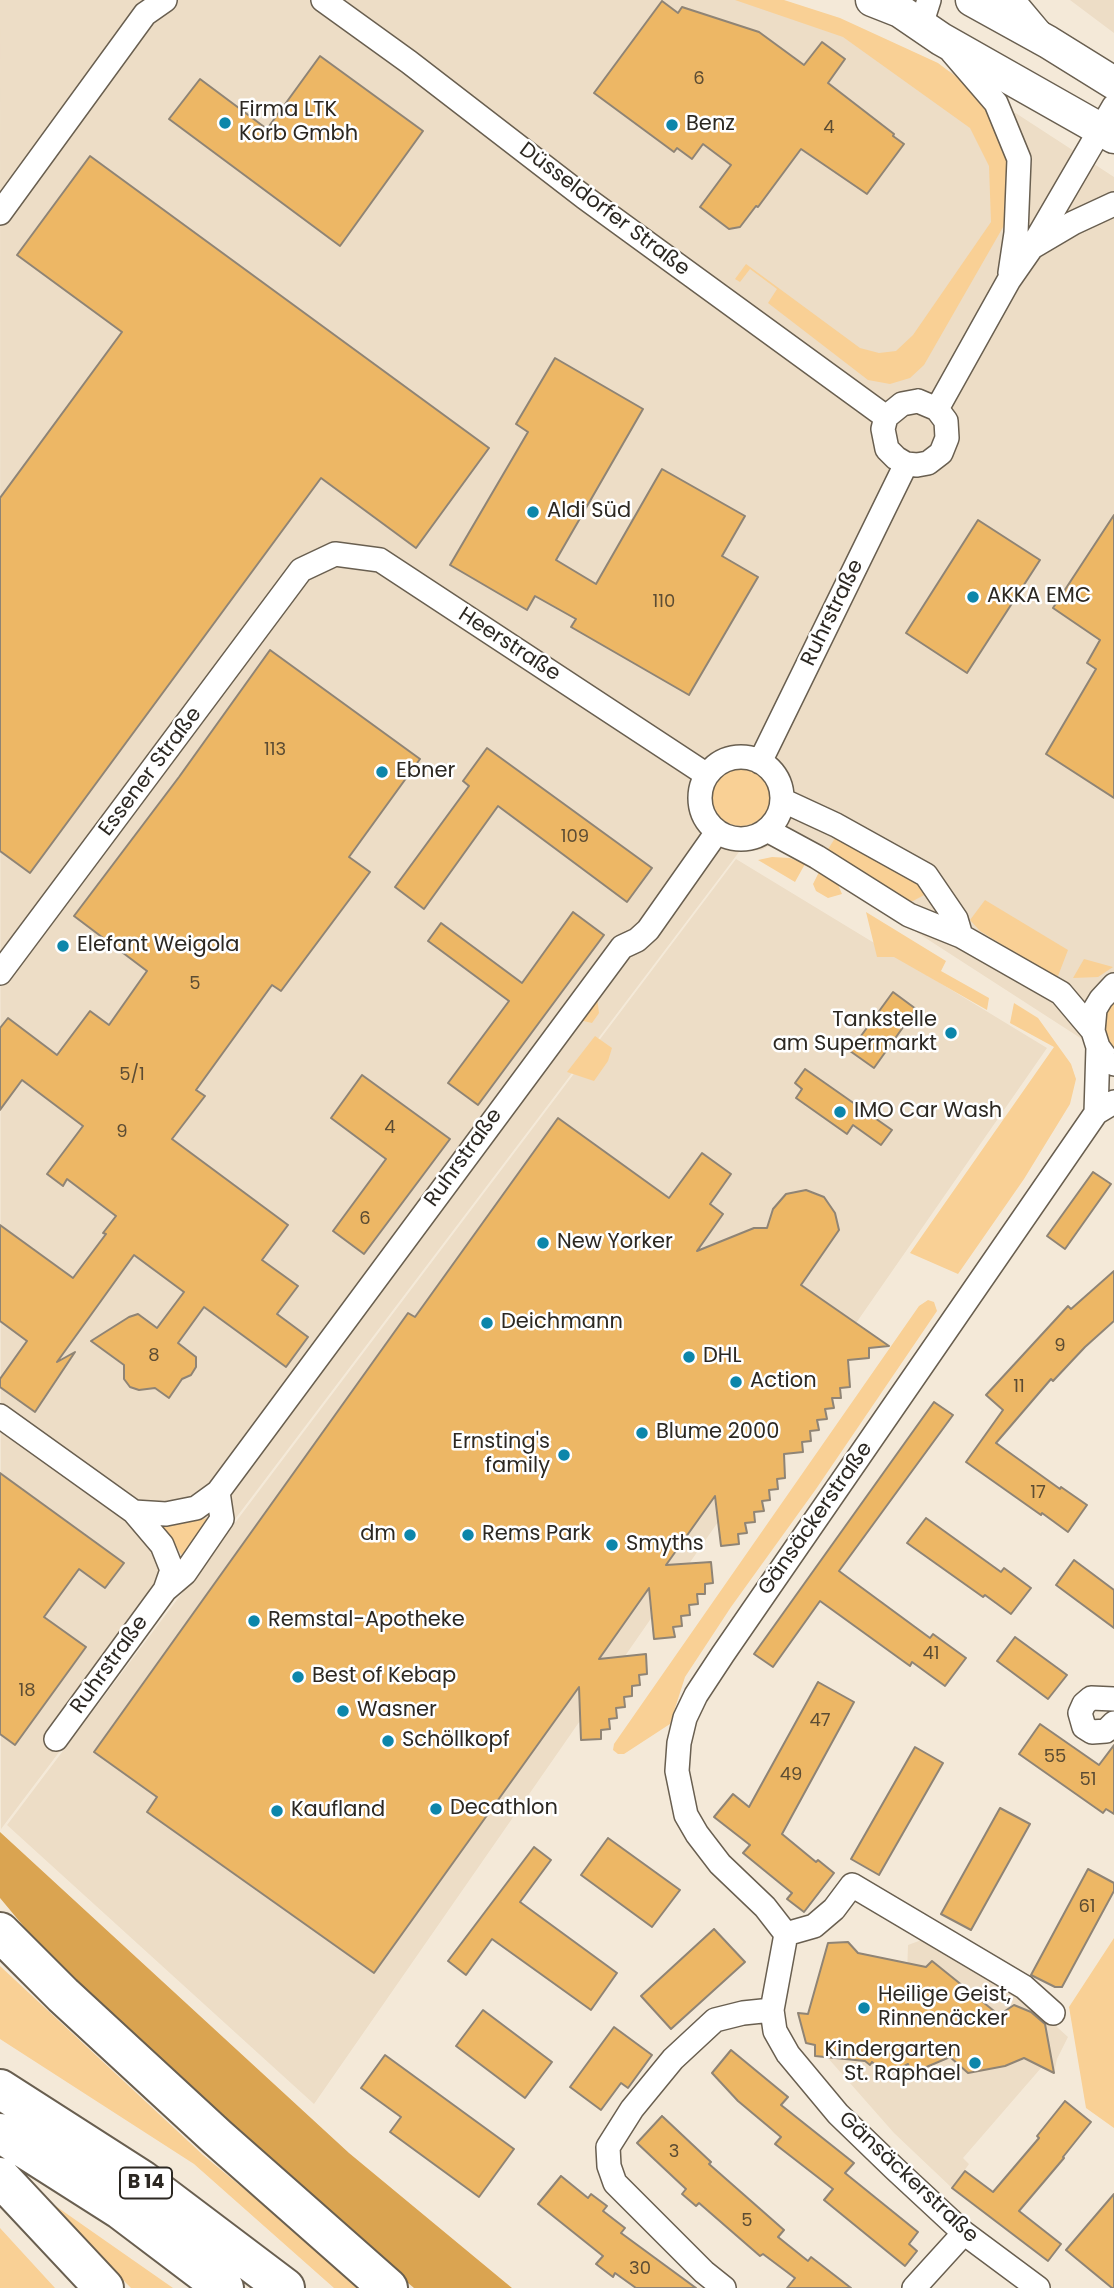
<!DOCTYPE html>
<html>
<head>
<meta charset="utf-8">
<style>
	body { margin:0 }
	canvas { display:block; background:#f4e9d8 }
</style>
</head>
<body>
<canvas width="1114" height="2288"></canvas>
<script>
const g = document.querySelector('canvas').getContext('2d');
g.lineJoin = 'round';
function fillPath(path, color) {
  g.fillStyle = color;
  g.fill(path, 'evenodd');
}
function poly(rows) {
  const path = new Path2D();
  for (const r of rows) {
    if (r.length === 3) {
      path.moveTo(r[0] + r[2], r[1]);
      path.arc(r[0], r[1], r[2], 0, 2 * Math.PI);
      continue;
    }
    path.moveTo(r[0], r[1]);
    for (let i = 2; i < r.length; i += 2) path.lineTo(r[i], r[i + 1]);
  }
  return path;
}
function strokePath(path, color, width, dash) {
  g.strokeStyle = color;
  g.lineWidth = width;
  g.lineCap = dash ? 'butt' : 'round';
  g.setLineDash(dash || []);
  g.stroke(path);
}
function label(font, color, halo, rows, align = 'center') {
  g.font = font + ' Poppins,sans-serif';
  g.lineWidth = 5;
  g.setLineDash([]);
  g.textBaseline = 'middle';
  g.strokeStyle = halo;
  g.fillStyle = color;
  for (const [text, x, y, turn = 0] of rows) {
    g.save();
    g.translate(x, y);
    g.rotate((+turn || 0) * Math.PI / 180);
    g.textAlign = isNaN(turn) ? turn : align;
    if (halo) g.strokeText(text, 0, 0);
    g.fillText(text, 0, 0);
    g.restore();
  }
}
fillPath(poly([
	[0,0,752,0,954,73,1114,177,1114,1003,1085,1041,777,842,761,850,739,852,1,1829],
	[1070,0,1114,0,1114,33],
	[736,859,1047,1048,314,2104,7,1825],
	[927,1938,1025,1998,1068,2037,1057,2059,1054,2073,1041,2068,963,2158,969,2164,952,2188,894,2133,827,2057,849,2060,848,2052,869,2064,872,2062,887,2075,895,2071,892,2061,907,1975,908,1945]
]), '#edddc6');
fillPath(poly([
	[735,0,784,0,840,18,938,63,983,97,1005,138,1013,177,1006,222,924,365,910,378,890,384,868,380,768,303,777,289,750,269,740,282,735,279,746,264,860,348,879,353,896,351,913,335,991,222,989,166,970,128,843,37],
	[741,797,29],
	[837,835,918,882,926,894,913,901,895,901,825,854],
	[772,857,790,858,805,864,795,882,758,860],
	[820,870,836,880,842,894,828,898,816,891,813,884],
	[985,900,1068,950,1058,976,1048,973,980,931,970,920],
	[866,912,946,961,941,971,989,998,987,1010,894,957,877,957],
	[1084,959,1113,967,1098,977,1073,978],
	[596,990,599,1013,592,1023,575,1019],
	[1114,998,1114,1051,1108,1044,1104,1032,1103,1019,1107,1008],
	[1014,1003,1038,1018,1071,1064,1076,1079,1070,1104,1024,1179,958,1274,910,1253,1054,1047,1010,1023],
	[595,1036,612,1048,608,1061,594,1081,567,1072],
	[928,1300,934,1302,937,1311,816,1489,731,1607,685,1677,670,1724,624,1754,618,1754,613,1750,614,1744,919,1306],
	[213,1517,185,1560,170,1537,150,1520,183,1523],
	[1114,1938,1114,2128,1086,2108,1069,2007],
	[0,1966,203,2155,364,2288,334,2288,194,2164,0,2039],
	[37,2193,173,2288,131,2288],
	[0,2228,55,2288,0,2288]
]), '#f9d095');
fillPath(poly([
	[0,1832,349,2153,512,2288,414,2288,308,2198,56,1965,0,1898]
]), '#daa451');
const building = poly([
	[662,1,678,13,682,7,759,32,804,65,822,42,845,59,828,83,894,134,893,136,904,144,867,194,801,149,758,207,756,206,740,227,729,229,700,207,731,165,703,144,692,159,677,148,674,152,594,93,662,1],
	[320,56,423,131,340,246,169,119,200,79,267,129,320,56],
	[90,156,489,448,416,548,321,478,30,873,0,851,0,498,122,332,17,255,90,156],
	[555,358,643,409,556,560,596,584,662,469,745,516,722,556,758,577,689,695,571,627,576,619,535,596,527,610,450,565,528,432,516,424,555,358],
	[1114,515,1114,798,1046,754,1096,669,1087,663,1100,640,1053,608,1114,515],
	[978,520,1040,560,967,673,906,633,978,520],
	[270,650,420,759,349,857,370,872,281,991,272,985,196,1090,205,1096,172,1139,288,1225,262,1260,298,1286,277,1314,308,1337,286,1367,204,1307,178,1343,196,1357,196,1367,191,1375,182,1379,169,1398,155,1388,139,1390,130,1387,124,1379,124,1365,91,1341,129,1317,138,1314,157,1328,184,1292,134,1255,57,1362,75,1352,35,1412,0,1387,0,1379,27,1341,0,1321,0,1225,73,1278,106,1234,103,1233,116,1216,67,1179,63,1186,47,1174,83,1126,22,1080,0,1110,0,1028,8,1018,57,1055,90,1011,109,1025,147,971,74,916,179,777,270,650],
	[487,748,652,868,627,902,498,806,424,909,395,887,469,786,463,781,487,748],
	[573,912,604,935,478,1105,448,1083,509,1001,428,941,441,923,522,983,573,912],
	[893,992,916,1009,874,1068,850,1051,893,992],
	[805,1069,892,1130,881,1145,853,1125,847,1134,796,1098,802,1089,795,1083,805,1069],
	[362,1075,450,1139,364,1254,333,1231,386,1159,331,1118,362,1075],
	[558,1118,669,1198,702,1153,731,1174,710,1204,723,1214,697,1251,754,1228,767,1228,773,1209,786,1194,806,1190,824,1197,835,1213,839,1230,801,1285,889,1346,869,1348,869,1358,848,1360,850,1387,840,1388,841,1398,832,1398,834,1408,825,1409,827,1419,817,1420,819,1430,810,1431,811,1441,802,1442,803,1452,784,1454,785,1478,777,1479,778,1489,769,1490,770,1500,762,1501,764,1511,754,1512,755,1522,745,1523,747,1533,738,1534,739,1544,721,1546,715,1496,666,1565,711,1562,713,1583,705,1584,705,1594,697,1594,698,1604,689,1605,690,1615,681,1616,682,1626,673,1627,675,1637,654,1639,649,1588,599,1659,646,1654,647,1674,639,1675,640,1685,632,1686,632,1696,624,1697,625,1707,616,1708,617,1718,609,1719,610,1729,601,1730,601,1739,581,1740,579,1687,374,1973,147,1812,157,1797,94,1752,408,1313,415,1317,558,1118],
	[1093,1172,1111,1184,1065,1249,1047,1236,1093,1172],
	[1114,1271,1114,1321,1085,1347,1053,1381,1051,1379,996,1443,1060,1489,1061,1487,1087,1505,1068,1532,1042,1513,1041,1515,966,1462,1003,1410,986,1395,1068,1306,1071,1309,1114,1271],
	[934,1402,953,1415,839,1571,930,1638,933,1634,966,1658,945,1686,912,1662,910,1666,820,1601,773,1667,754,1654,934,1402],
	[0,1473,124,1563,105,1588,79,1569,44,1617,86,1647,15,1745,0,1734,0,1473],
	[926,1518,1001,1572,1004,1568,1031,1588,1011,1614,985,1595,983,1597,907,1543,926,1518],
	[1074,1560,1114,1590,1114,1628,1056,1585,1074,1560],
	[1015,1637,1067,1675,1048,1699,997,1661,1015,1637],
	[818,1682,854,1702,782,1834,816,1862,818,1860,834,1873,804,1912,787,1899,792,1893,743,1853,750,1845,714,1817,733,1794,749,1807,818,1682],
	[1040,1724,1099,1765,1114,1745,1114,1814,1106,1809,1103,1813,1019,1754,1040,1724],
	[915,1747,943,1763,879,1875,851,1859,915,1747],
	[1000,1808,1030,1824,971,1930,941,1914,1000,1808],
	[608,1838,680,1890,652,1927,581,1875,608,1838],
	[534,1847,551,1860,520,1902,617,1973,591,2010,492,1939,466,1975,448,1961,534,1847],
	[1088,1869,1114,1883,1114,1891,1062,1987,1055,1987,1031,1975,1088,1869],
	[714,1929,745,1962,671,2029,641,1996,714,1929],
	[848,1942,858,1953,926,1967,932,1961,999,2015,1014,2005,1031,2012,1045,2024,1054,2073,1024,2058,1005,2066,968,2073,950,2057,910,2074,908,2064,887,2075,872,2062,870,2065,865,2061,815,2056,815,2045,806,2043,798,2013,808,2014,828,1943,848,1942],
	[483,2010,552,2062,525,2098,456,2046,483,2010],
	[614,2027,652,2055,628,2088,621,2083,601,2110,570,2087,614,2027],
	[731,2050,788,2097,781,2105,854,2163,845,2173,918,2232,909,2244,917,2251,905,2266,824,2200,833,2189,775,2144,781,2137,738,2101,712,2073,731,2050],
	[385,2055,514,2149,479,2197,390,2132,401,2117,361,2088,385,2055],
	[1065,2101,1091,2122,1063,2157,1064,2158,1019,2211,1061,2244,1048,2261,952,2188,965,2171,993,2192,1039,2138,1037,2136,1065,2101],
	[662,2116,711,2162,709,2164,784,2230,778,2237,808,2261,811,2257,851,2288,787,2288,795,2278,763,2254,760,2256,699,2203,696,2206,682,2194,686,2189,637,2143,662,2116],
	[561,2176,588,2198,591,2194,607,2206,603,2211,625,2228,621,2233,696,2288,636,2288,615,2273,613,2277,596,2264,603,2256,538,2204,561,2176],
	[1114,2194,1114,2288,1112,2288,1066,2250,1114,2194]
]);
fillPath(building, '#edb765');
strokePath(building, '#8f8475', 2);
const street = poly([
	[323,0,409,62,584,197,886,417],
	[1013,0,1039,31],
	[921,25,929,0],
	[952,52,996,103,1019,159,1016,233,1010,273],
	[0,213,145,14,165,0],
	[1034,246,1073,223,1114,204],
	[918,401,937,409,946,421,947,438,941,453,928,463,917,465,906,464,896,458,887,449,883,429,886,417,902,404,918,401],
	[937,409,1009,280,1032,247,1114,106],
	[741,798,41],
	[760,762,906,464],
	[782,800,836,825,926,875,956,919,961,936],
	[767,830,817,857,909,915,961,936,1061,993,1093,1031],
	[0,973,301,570,335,554,380,560,707,775],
	[1114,985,1101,999,1095,1009,1093,1031,1098,1047,1107,1059,1114,1064],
	[1096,1113,1098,1047],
	[0,1416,134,1512,162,1545,172,1570,165,1590],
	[134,1512,166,1514,196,1508,218,1492,622,947,637,940,648,930,717,832],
	[1114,1699,1091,1698,1084,1704,1080,1713,1084,1727,1092,1732,1106,1731,1114,1723],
	[56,1739,165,1590,185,1573,222,1519,218,1492],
	[786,1934,814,1926,834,1909,852,1885,1024,1987,1053,2013],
	[724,2288,704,2272,615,2183,609,2166,608,2147,632,2109,673,2059,715,2020,743,2013,772,2010],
	[914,2288,964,2233],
	[1038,2288,964,2233,895,2169,838,2114,788,2054,775,2031,772,2010,786,1934,765,1907,720,1864,697,1834,686,1815,677,1771,679,1743,685,1718,696,1695,723,1654,1096,1113,1114,1102]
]);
const secondary = poly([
	[872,0,900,11,941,39,1114,137],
	[972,0,1048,42,1114,83]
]);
const highway = poly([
	[0,1932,63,1995,217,2137,388,2288],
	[0,2089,142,2180,285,2288],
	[0,2133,121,2210,224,2288],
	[0,2177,104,2288]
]);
strokePath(street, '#695f50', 26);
strokePath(secondary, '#695f50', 35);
strokePath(highway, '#695f50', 42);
strokePath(street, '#fff', 23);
strokePath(secondary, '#fff', 32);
strokePath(highway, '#fff', 38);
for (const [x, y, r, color] of [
	[225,123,7,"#0d86aa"],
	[672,125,7,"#0d86aa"],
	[533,512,7,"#0d86aa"],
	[973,597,7,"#0d86aa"],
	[382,772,7,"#0d86aa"],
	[63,946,7,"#0d86aa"],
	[951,1033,7,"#0d86aa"],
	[840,1112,7,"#0d86aa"],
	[543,1243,7,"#0d86aa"],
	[487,1323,7,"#0d86aa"],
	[689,1357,7,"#0d86aa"],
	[736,1382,7,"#0d86aa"],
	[642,1433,7,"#0d86aa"],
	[564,1455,7,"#0d86aa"],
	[410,1535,7,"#0d86aa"],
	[468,1535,7,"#0d86aa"],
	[612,1545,7,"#0d86aa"],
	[254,1621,7,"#0d86aa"],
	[298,1677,7,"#0d86aa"],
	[343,1711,7,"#0d86aa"],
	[388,1741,7,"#0d86aa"],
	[436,1809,7,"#0d86aa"],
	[277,1811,7,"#0d86aa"],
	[864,2008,7,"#0d86aa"],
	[975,2063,7,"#0d86aa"]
]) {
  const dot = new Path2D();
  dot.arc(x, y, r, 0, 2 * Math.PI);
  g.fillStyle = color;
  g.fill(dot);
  strokePath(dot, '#fff', 2.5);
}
label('18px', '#5c4c33', null, [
	["6",699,79],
	["4",829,128],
	["110",664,602],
	["113",275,750],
	["109",575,837],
	["5",195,984],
	["5/1",132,1075],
	["4",390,1128],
	["9",122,1132],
	["6",365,1219],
	["9",1060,1346],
	["8",154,1356],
	["11",1019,1387],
	["17",1038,1493],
	["41",931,1654],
	["18",27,1691],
	["47",820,1721],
	["55",1055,1757],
	["49",791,1775],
	["51",1088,1780],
	["61",1087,1907],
	["3",674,2152],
	["5",747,2221],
	["30",640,2269]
]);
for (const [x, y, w] of [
	[146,2183,52]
]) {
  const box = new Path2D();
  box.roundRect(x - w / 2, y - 15.5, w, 31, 5);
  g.fillStyle = '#fff';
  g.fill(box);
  strokePath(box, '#2c2822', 2);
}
label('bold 19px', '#2c2822', null, [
	["B 14",146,2183]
]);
label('21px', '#2c2822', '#fff', [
	["Firma LTK",239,111],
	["Korb Gmbh",239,135],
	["Benz",686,125],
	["Aldi Süd",547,512],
	["AKKA EMC",987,597],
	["Ebner",396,772],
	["Elefant Weigola",77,946],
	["Tankstelle",937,1021,"right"],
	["am Supermarkt",937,1045,"right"],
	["IMO Car Wash",854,1112],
	["New Yorker",557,1243],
	["Deichmann",501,1323],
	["DHL",703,1357],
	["Action",750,1382],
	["Blume 2000",656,1433],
	["Ernsting's",550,1443,"right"],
	["family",550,1467,"right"],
	["dm",396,1535,"right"],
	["Rems Park",482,1535],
	["Smyths",626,1545],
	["Remstal-Apotheke",268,1621],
	["Best of Kebap",312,1677],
	["Wasner",357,1711],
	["Schöllkopf",402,1741],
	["Decathlon",450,1809],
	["Kaufland",291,1811],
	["Heilige Geist,",878,1996],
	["Rinnenäcker",878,2020],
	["Kindergarten",961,2051,"right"],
	["St. Raphael",961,2075,"right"]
], 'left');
label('21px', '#2c2822', '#fff', [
	["Düsseldorfer Straße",604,210,37],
	["Ruhrstraße",833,613,-64],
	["Heerstraße",509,645,33],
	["Essener Straße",151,772,-53],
	["Ruhrstraße",464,1158,-54],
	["Gänsäckerstraße",816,1519,-55],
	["Ruhrstraße",110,1665,-54],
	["Gänsäckerstraße",908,2178,43]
]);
</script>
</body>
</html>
